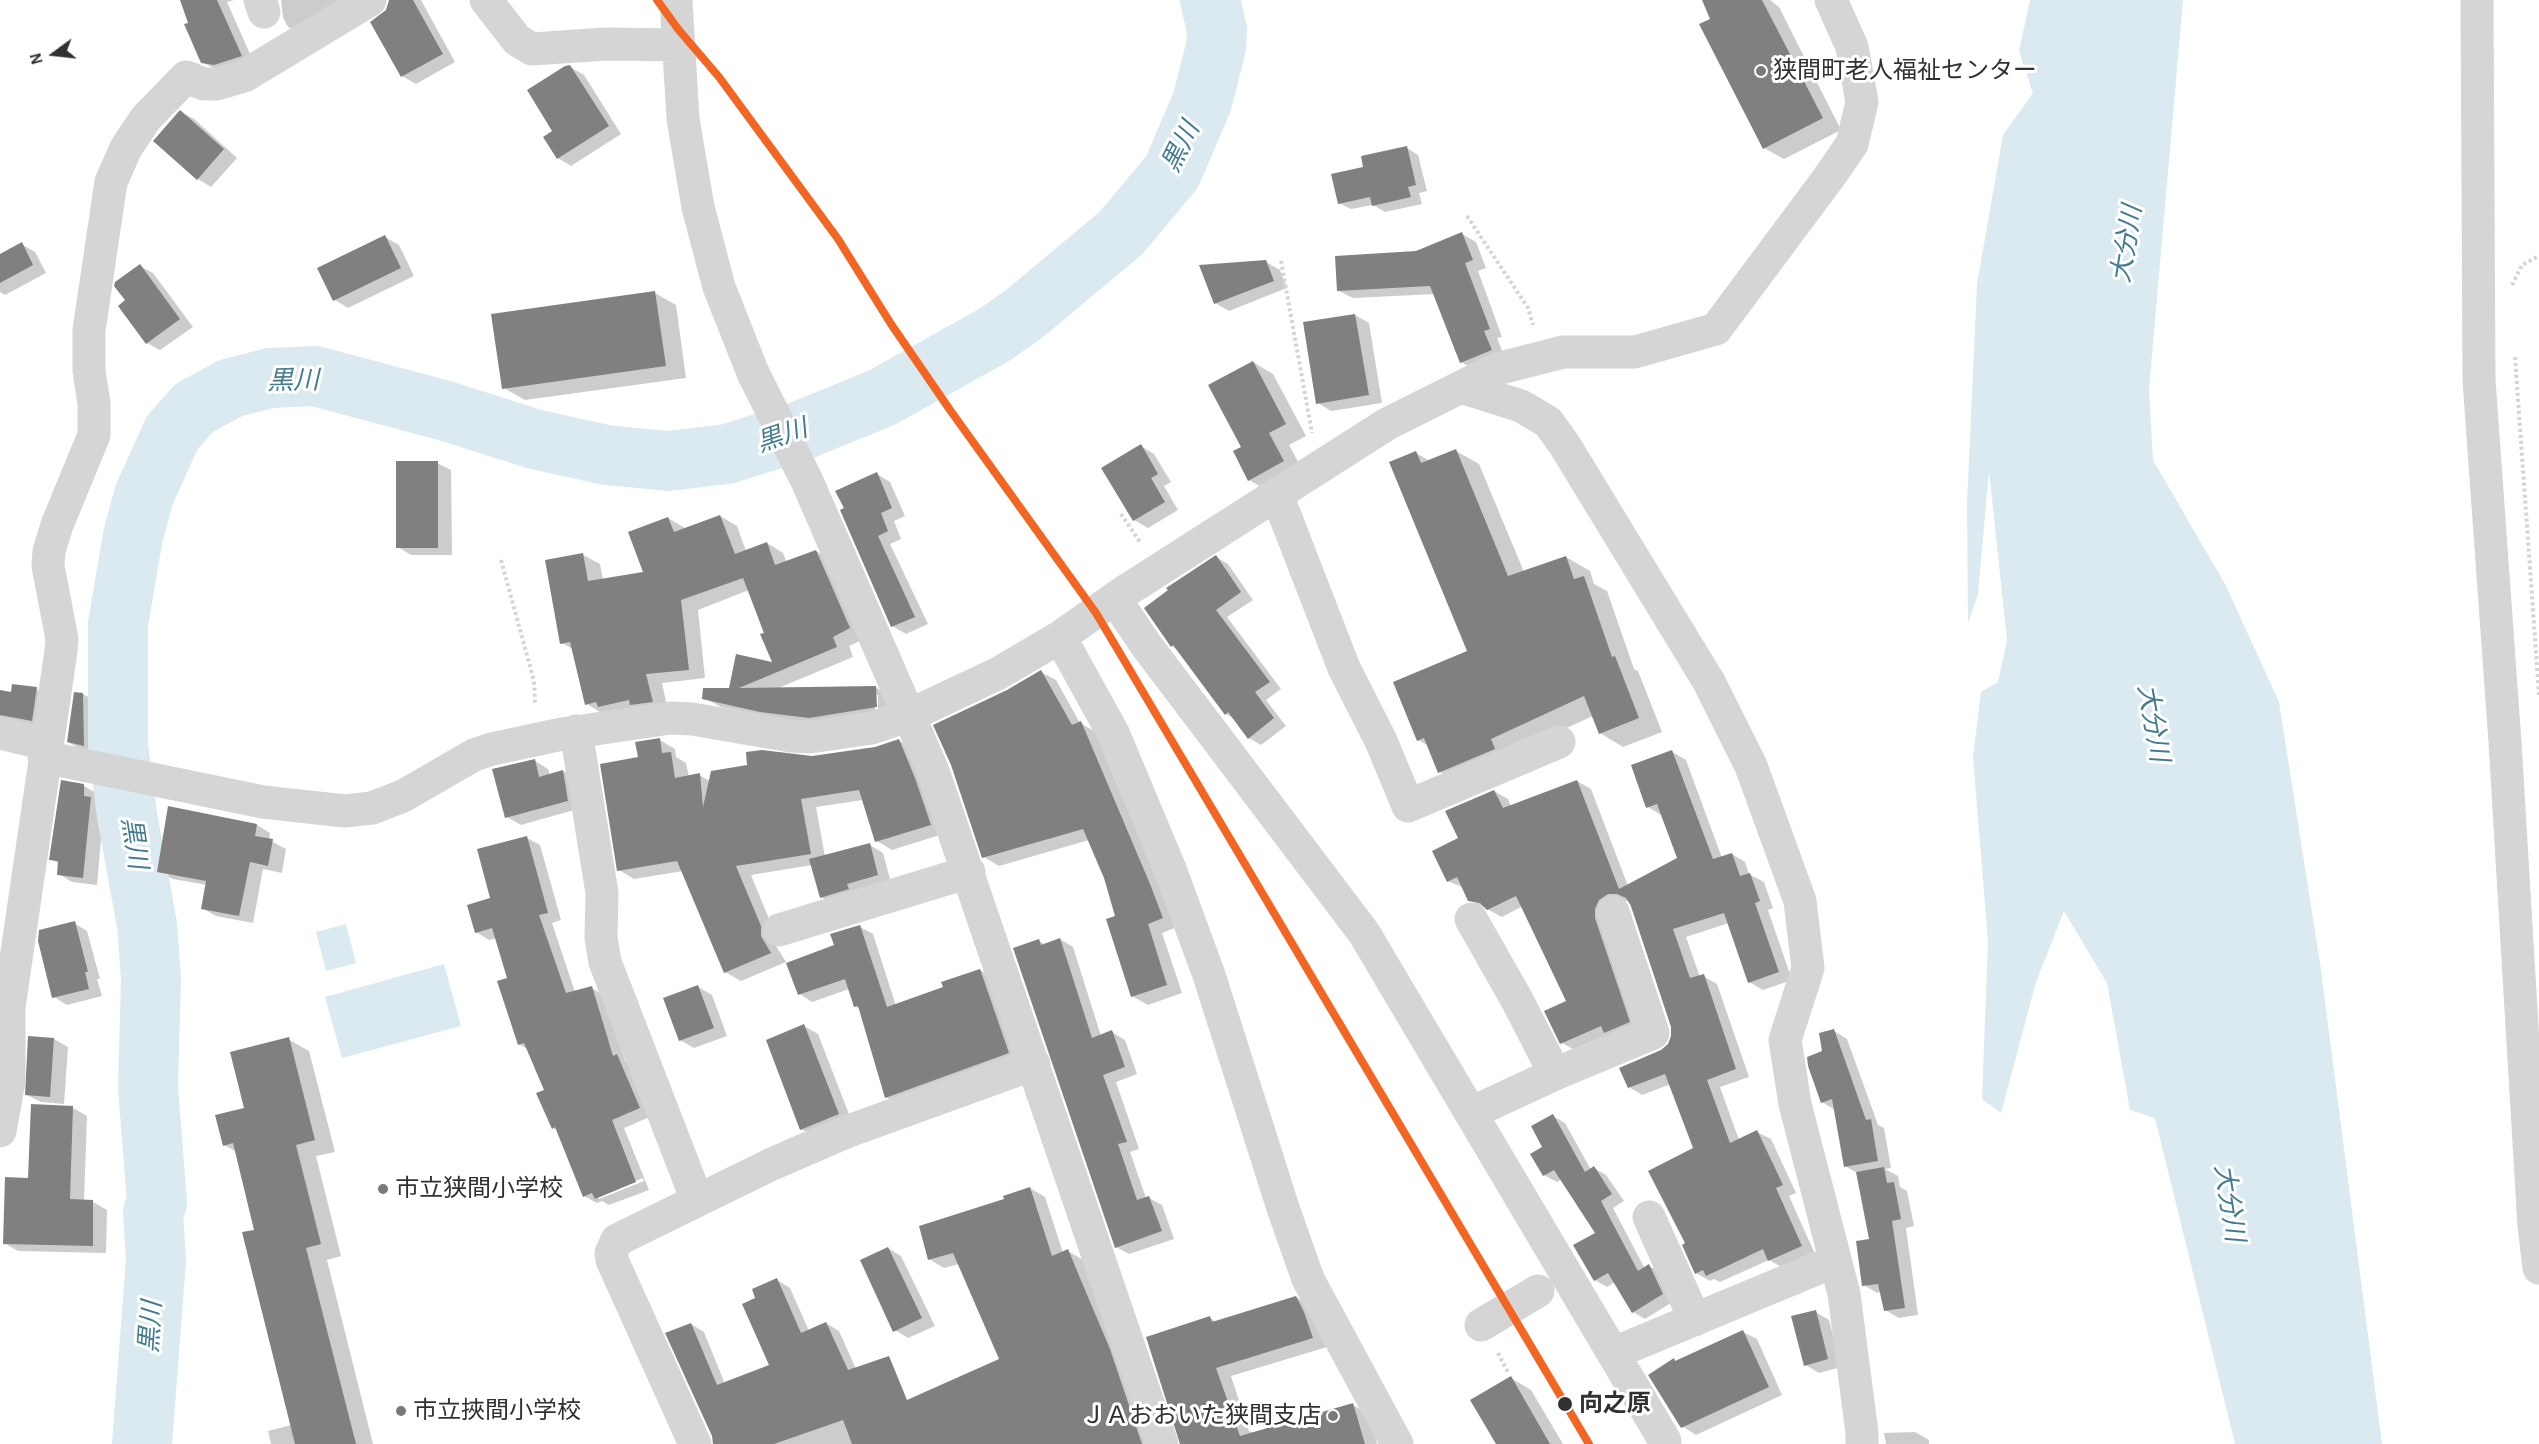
<!DOCTYPE html>
<html>
<head>
<meta charset="utf-8">
<style>
	body { margin:0 }
	#map { position:relative; width:2539px; height:1444px; overflow:hidden; background:#fff; font-family:"Alegreya Sans",sans-serif }
	canvas { display:block }
	.north { position:absolute; left:24px; top:24px; width:60px; height:60px; -webkit-text-stroke:4px #fff; paint-order:stroke; rotate:255deg; font-size:16px; font-weight:700; line-height:24px; text-align:center; color:#313131 }
	.north::after { content:''; display:block; margin:auto; width:21px; height:27px; background:#313131; clip-path:polygon(50% 0,100% 100%,50% 72%,0 100%) }
</style>
</head>
<body>
<div id="map">
<canvas width="2539" height="1444"></canvas>
<div class="north">N</div>
</div>
<script>
const g = document.querySelector('canvas').getContext('2d');
g.lineJoin = 'round';
function fillPath(path, color) {
  g.fillStyle = color;
  g.fill(path, 'evenodd');
}
function poly(rows) {
  const path = new Path2D();
  for (const r of rows) {
    path.moveTo(r[0], r[1]);
    for (let i = 2; i < r.length; i += 2) path.lineTo(r[i], r[i + 1]);
  }
  return path;
}
function strokePath(path, color, width, dash) {
  g.strokeStyle = color;
  g.lineWidth = width;
  g.lineCap = dash ? 'butt' : 'round';
  g.setLineDash(dash || []);
  g.stroke(path);
}
function label(font, color, halo, rows, align = 'center') {
  g.font = font + ' "Alegreya Sans","Noto Sans JP",sans-serif';
  g.lineWidth = 6;
  g.setLineDash([]);
  g.textBaseline = 'middle';
  g.strokeStyle = halo;
  g.fillStyle = color;
  for (const [text, x, y, turn = 0] of rows) {
    g.save();
    g.translate(x, y);
    g.rotate((+turn || 0) * Math.PI / 180);
    g.textAlign = isNaN(turn) ? turn : align;
    if (halo) g.strokeText(text, 0, 0);
    g.fillText(text, 0, 0);
    g.restore();
  }
}
fillPath(poly([
	[2030,0,2183,0,2149,389,2153,460,2226,586,2279,702,2321,970,2382,1444,2235,1444,2155,1118,2130,1110,2107,983,2064,911,2036,982,2001,1113,1982,1099,1988,942,1973,757,1981,692,1998,682,2007,640,1989,471,1978,594,1968,623,1967,503,1977,284,2003,135,2033,93,2019,51],
	[346,924,356,963,326,971,316,932],
	[444,964,461,1026,342,1058,325,997]
]), '#dbeaf0');
fillPath(poly([
	[181,0,234,0,227,2,254,63,217,70,202,62],
	[281,0,360,0,302,35,288,27,283,17],
	[390,0,421,0,455,62,416,84,402,76,388,9],
	[1703,0,1770,0,1779,7,1841,130,1784,159,1764,148],
	[570,67,584,75,621,134,571,166,558,158],
	[181,112,194,119,237,158,211,187,198,179],
	[1407,148,1418,155,1427,191,1419,193,1422,204,1385,212,1373,205,1351,209,1339,203,1365,168],
	[1462,234,1476,242,1486,268,1478,271,1502,337,1497,338,1505,358,1475,370,1461,362,1435,294,1353,298,1339,291,1416,252],
	[385,237,399,245,414,276,348,308,335,300,319,269],
	[21,244,35,252,46,273,5,295,0,292,0,255],
	[1266,262,1280,270,1287,288,1229,311,1215,303],
	[140,266,153,273,193,327,160,350,147,343,127,301],
	[655,293,676,305,686,378,525,400,504,388],
	[1355,315,1369,323,1382,403,1331,411,1318,403],
	[1253,362,1273,374,1306,436,1289,445,1304,473,1270,492,1249,480,1243,448],
	[1141,446,1154,454,1171,482,1164,486,1178,510,1148,528,1134,520],
	[1456,451,1479,464,1524,572,1566,557,1590,571,1594,584,1607,591,1634,669,1638,671,1662,732,1623,747,1600,733,1593,716,1514,752,1463,785,1440,772,1429,746,1418,740,1469,652,1416,453,1430,461],
	[437,463,451,470,452,555,411,555,398,547],
	[877,474,890,482,905,516,894,521,901,539,890,544,928,624,906,634,892,626,842,510],
	[720,516,737,526,746,551,767,543,783,553,787,563,816,551,833,561,866,638,849,646,853,657,776,689,875,687,892,697,893,716,827,727,721,707,704,698,730,690,774,664,749,590,698,610,705,678,662,683,668,711,603,714,587,704,574,650,562,643,583,555,600,564,603,580,645,573,668,518,685,528],
	[875,695,878,695,878,714,875,714],
	[1216,557,1228,564,1253,600,1227,617,1281,689,1266,700,1286,726,1261,745,1249,738,1235,719,1226,714,1178,650,1172,646,1146,609],
	[1041,672,1056,680,1080,723,1096,732,1177,927,1162,933,1182,993,1148,1005,1132,996,1116,917,1105,878,1089,840,999,866,984,857,1008,691],
	[36,689,50,697,45,728,0,722,0,692,13,693],
	[83,694,97,702,97,753,82,750,68,742],
	[660,740,675,749,676,757,686,763,689,777,699,775,710,781,813,757,875,748,898,740,914,749,946,833,892,850,877,841,863,800,816,807,825,857,870,845,883,853,891,883,835,905,821,897,812,865,751,875,776,936,776,946,786,962,741,981,725,972,683,871,634,879,619,870,639,759],
	[1672,752,1686,760,1722,858,1732,854,1745,862,1749,874,1764,882,1773,908,1768,910,1792,980,1763,990,1749,982,1729,923,1686,937,1700,977,1703,976,1717,984,1749,1077,1720,1087,1739,1140,1757,1132,1771,1139,1796,1193,1789,1196,1815,1254,1783,1268,1769,1260,1720,1282,1714,1279,1710,1281,1696,1273,1684,1245,1687,1244,1695,1149,1671,1084,1642,1095,1629,1087,1669,1045,1673,1036,1672,1027,1629,901,1622,901,1643,1030,1575,1050,1562,1043,1568,1001,1523,906,1502,917,1470,900,1464,888,1448,881,1460,838,1494,791,1508,799,1511,807,1577,781,1591,789,1628,886,1679,858,1661,815,1648,807],
	[535,761,548,769,550,775,563,771,577,779,581,808,521,825,507,817],
	[84,786,98,794,98,802,104,806,97,885,72,882,59,874,60,864,51,859],
	[257,825,270,833,269,840,286,849,282,873,263,869,253,923,216,916,202,908,207,885,173,879,159,872],
	[527,838,540,845,561,920,552,923,575,992,591,988,605,995,625,1061,630,1064,652,1116,624,1128,649,1190,609,1205,602,1201,597,1203,584,1196,558,1130,553,1128,546,1090,529,1050,519,1044,509,979,496,938,489,940,476,932],
	[643,1178,644,1181,599,1199,597,1196],
	[74,923,87,931,100,979,97,979,102,996,67,1005,54,997],
	[860,927,873,934,896,1006,945,988,980,970,993,978,1021,1060,899,1105,886,1097,860,1009,855,1006,849,989,812,1002,800,994,836,946],
	[1060,939,1073,947,1101,1036,1112,1032,1125,1040,1137,1074,1116,1082,1139,1149,1130,1152,1146,1198,1149,1198,1162,1205,1174,1239,1129,1254,1116,1247,1039,941,1046,945],
	[698,987,712,995,727,1036,694,1048,680,1040],
	[804,1026,818,1034,852,1122,815,1137,801,1129],
	[1834,1031,1847,1039,1878,1125,1884,1128,1891,1168,1885,1169,1898,1176,1900,1187,1907,1191,1914,1226,1906,1228,1918,1315,1899,1318,1885,1310,1881,1292,1877,1293,1864,1285,1871,1240,1857,1173,1845,1166,1835,1110,1822,1102,1824,1052],
	[29,1037,54,1039,68,1047,64,1104,41,1102,27,1095],
	[288,1039,309,1051,335,1152,316,1156,341,1256,327,1260,373,1444,271,1444,268,1431,291,1425,256,1231,237,1152,224,1145],
	[32,1106,73,1108,87,1116,84,1201,93,1202,107,1210,106,1253,18,1251,4,1243,29,1179],
	[1553,1116,1565,1123,1591,1170,1594,1168,1606,1175,1624,1201,1613,1208,1645,1269,1649,1266,1662,1273,1674,1301,1645,1319,1633,1312,1615,1282,1607,1287,1595,1280,1597,1233,1562,1179,1557,1182,1544,1175,1544,1148],
	[1030,1188,1045,1197,1063,1253,1068,1251,1083,1260,1154,1444,952,1444,1001,1360,959,1264,944,1268,929,1259,1005,1200],
	[888,1248,901,1256,935,1326,908,1338,895,1330],
	[777,1280,790,1288,809,1331,826,1323,839,1331,856,1369,917,1444,714,1444,691,1324,704,1332,725,1384,771,1366,757,1298],
	[1296,1297,1311,1306,1327,1347,1231,1376,1249,1431,1254,1433,1353,1405,1368,1414,1377,1444,1182,1444,1210,1318,1217,1322],
	[1816,1312,1829,1320,1841,1367,1819,1373,1806,1365],
	[1743,1332,1757,1339,1782,1395,1696,1435,1682,1426,1676,1362],
	[1511,1378,1531,1390,1563,1444,1498,1444],
	[1915,1432,1929,1440,1929,1444,1886,1444,1884,1433]
]), '#0003');
strokePath(poly([
	[142,1444,156,1260,153,1212,157,1202,148,1088,151,978,147,925,127,815,118,746,118,624,133,536,144,495,172,433,194,408,231,388,270,378,315,376,446,411,534,439,606,455,668,461,727,454,800,431,881,398,994,335,1024,314,1121,233,1172,172,1202,102,1216,47,1217,30,1210,0]
]), '#dbeaf0', 60);
fillPath(poly([
	[180,0,217,0,242,56,214,65,201,63,184,24,188,23],
	[389,0,413,0,443,54,401,77,370,22,386,10],
	[1702,0,1762,0,1823,118,1763,149,1699,24,1710,19],
	[570,65,609,126,557,159,543,137,552,131,527,90,565,66],
	[180,110,224,149,197,180,153,141],
	[1407,146,1416,185,1408,187,1411,197,1372,206,1370,197,1338,204,1331,174,1363,167,1361,156],
	[1462,232,1473,260,1465,263,1490,329,1484,331,1492,350,1460,363,1430,286,1337,291,1335,256,1416,251],
	[385,235,401,268,333,301,317,268],
	[22,242,33,265,0,283,0,254],
	[1266,260,1274,281,1214,304,1199,265],
	[140,264,180,319,146,344,118,306,125,300,114,286,115,282],
	[655,291,666,366,502,389,491,314],
	[1355,314,1369,395,1316,404,1303,322],
	[1253,361,1286,424,1269,433,1284,461,1248,481,1233,451,1241,447,1208,385],
	[1141,444,1158,474,1151,478,1165,502,1133,521,1101,468],
	[1456,449,1508,576,1566,556,1574,579,1584,576,1612,657,1615,656,1639,718,1599,734,1584,696,1491,739,1495,749,1438,773,1424,738,1417,741,1393,682,1467,651,1389,462,1416,451,1421,463],
	[396,461,438,461,438,548,396,548],
	[877,472,892,508,881,513,888,531,878,536,915,617,891,627,840,510,844,508,835,491],
	[720,515,735,554,767,542,775,565,816,550,850,628,833,637,837,647,739,688,876,686,877,707,809,718,760,712,702,699,703,688,729,688,736,654,772,662,760,634,764,633,743,578,681,600,689,670,646,674,653,702,630,705,629,700,598,707,596,702,585,705,570,642,560,644,545,560,583,553,588,581,643,572,628,532,668,517,674,532],
	[1216,555,1241,592,1216,610,1270,682,1255,692,1274,718,1248,739,1228,712,1225,715,1173,645,1171,647,1144,608,1168,590,1166,588],
	[1041,670,1072,725,1081,721,1150,884,1163,918,1148,924,1167,985,1131,997,1106,919,1115,916,1104,878,1083,829,982,858,951,765,933,725,1007,690],
	[12,684,37,687,32,721,0,715,0,690,11,692],
	[74,692,83,693,84,746,67,742],
	[660,738,662,753,671,752,675,778,700,773,703,807,711,771,747,765,746,752,762,750,812,756,875,747,899,739,915,778,931,825,875,842,859,790,801,799,811,854,736,866,761,926,761,936,771,953,724,973,677,861,617,871,600,764,638,757,635,742],
	[1672,750,1713,859,1732,853,1740,876,1750,873,1760,901,1755,903,1779,972,1748,983,1724,913,1673,929,1690,978,1704,974,1736,1069,1707,1080,1730,1143,1757,1130,1783,1185,1776,1188,1802,1246,1768,1261,1763,1249,1706,1276,1703,1270,1695,1274,1682,1245,1685,1243,1648,1171,1693,1148,1665,1074,1628,1088,1619,1068,1661,1050,1668,1044,1671,1036,1671,1027,1631,906,1626,898,1617,894,1608,894,1599,900,1595,909,1595,918,1630,1022,1604,1033,1601,1026,1560,1044,1544,1011,1566,1001,1516,896,1487,910,1480,903,1468,901,1457,877,1447,882,1432,851,1458,838,1445,811,1494,790,1503,808,1577,780,1619,889,1677,858,1657,804,1646,808,1631,765],
	[535,759,539,777,563,770,568,801,505,818,492,769],
	[61,780,84,784,84,796,91,797,83,878,57,875,58,861,49,860],
	[168,806,257,824,255,836,273,839,268,866,250,862,239,916,201,909,206,881,157,872],
	[527,836,548,913,539,915,566,993,592,986,613,1056,617,1054,640,1108,612,1120,636,1182,595,1199,592,1193,583,1197,555,1127,552,1129,536,1093,544,1090,524,1043,518,1045,497,981,507,978,492,928,475,933,467,905,490,898,477,849],
	[870,843,878,875,847,884,849,889,820,898,809,859],
	[75,921,88,972,85,972,89,989,52,998,38,941,39,930],
	[860,925,887,1007,943,987,941,982,980,969,1009,1053,885,1098,858,1006,854,1007,845,979,798,995,786,963,834,945,830,934],
	[1060,938,1092,1038,1112,1030,1125,1067,1103,1075,1127,1142,1118,1144,1137,1200,1149,1196,1162,1231,1115,1248,1013,948,1039,939,1041,945],
	[698,985,714,1028,679,1041,663,998],
	[804,1024,839,1114,800,1130,766,1040],
	[1834,1029,1866,1120,1871,1119,1878,1161,1844,1167,1832,1099,1821,1103,1808,1066,1807,1057,1822,1051,1819,1033],
	[28,1036,54,1038,50,1097,25,1095],
	[289,1037,315,1140,296,1145,321,1244,306,1248,356,1444,295,1444,242,1232,254,1230,233,1143,223,1146,215,1115,244,1108,230,1052],
	[31,1104,73,1106,70,1199,93,1200,93,1246,3,1244,5,1177,28,1178],
	[1553,1114,1585,1172,1594,1166,1612,1194,1601,1201,1613,1224,1638,1271,1649,1264,1663,1294,1632,1313,1608,1273,1594,1281,1573,1245,1595,1233,1554,1170,1543,1176,1530,1154,1542,1147,1531,1126],
	[1884,1167,1887,1183,1894,1182,1901,1219,1892,1221,1905,1308,1884,1311,1878,1284,1862,1286,1856,1241,1869,1239,1856,1172],
	[1030,1187,1052,1256,1068,1249,1080,1278,1110,1349,1142,1444,852,1444,843,1420,774,1444,713,1444,712,1436,665,1333,691,1323,717,1385,769,1365,742,1304,755,1298,752,1289,777,1278,801,1333,826,1322,848,1370,889,1356,907,1400,999,1359,953,1253,928,1260,919,1226,1004,1199,1003,1196],
	[888,1247,922,1318,893,1332,860,1260],
	[1296,1296,1304,1312,1313,1338,1216,1368,1240,1436,1353,1403,1365,1444,1180,1444,1146,1337,1210,1316,1212,1322],
	[1816,1310,1828,1359,1804,1366,1791,1316],
	[1743,1330,1769,1387,1681,1428,1648,1375,1674,1358,1675,1361],
	[1511,1376,1550,1444,1496,1444,1470,1400]
]), '#808080');
strokePath(poly([
	[1467,216,1528,308,1533,325],
	[1281,261,1312,433],
	[2512,285,2522,265,2539,256],
	[2515,357,2539,695],
	[1121,514,1140,542],
	[501,560,534,681,535,705],
	[1498,1353,1509,1374]
]), '#d4d4d4', 4, [3, 3]);
strokePath(poly([
	[260,0,264,12],
	[486,0,517,40,532,49,606,44,679,45],
	[676,0,683,119,698,207,719,287,753,373,807,481,933,771,1162,1444],
	[2477,0,2479,380,2505,742,2534,1226,2539,1268],
	[1461,387,1521,406,1548,422,1564,444,1709,682,1751,766,1800,901,1808,968,1785,1040,1795,1104,1844,1294,1862,1433,1862,1444],
	[1277,495,1344,668,1381,741,1408,806,1559,742],
	[1115,599,1146,645,1364,933,1665,1441],
	[1060,637,1113,733,1170,869,1209,975,1283,1208,1308,1279,1397,1444],
	[576,731,602,893,601,938,605,962,697,1200],
	[0,733,46,744],
	[44,757,263,802,345,811,372,808,403,796,474,755,492,749,562,734,670,718,692,719,791,736,810,737,872,728,910,715,999,673,1060,637,1121,594,1387,424,1497,369,1563,352,1635,352,1716,329,1827,180,1852,144,1862,102,1852,47,1831,0],
	[1471,919,1517,1000,1555,1074,1471,1113],
	[779,930,969,872],
	[1555,1074,1653,1033,1613,912],
	[0,1131,9,1081,9,1007,61,651,62,639,48,566,49,551,57,525,94,435,94,403,89,371,89,330,111,182,126,148,146,118,186,77,204,84,217,84,244,76,370,0],
	[1649,1217,1695,1320],
	[1481,1325,1538,1291],
	[1614,1353,1835,1261],
	[695,1444,612,1260,611,1253,617,1240,772,1164,846,1132,1034,1064]
]), '#d5d5d5', 33);
strokePath(poly([
	[657,0,678,29,719,77,838,239,891,324,950,410,1096,613,1589,1444]
]), '#f26522', 8);
for (const [x, y, r, color] of [
	[1761,71,6,"#797979"],
	[383,1189,6,"#797979"],
	[1565,1404,8,"#313131"],
	[401,1411,6,"#797979"],
	[1333,1416,6,"#797979"]
]) {
  const dot = new Path2D();
  dot.arc(x, y, r, 0, 2 * Math.PI);
  g.fillStyle = color;
  g.fill(dot);
  strokePath(dot, '#fff', 2);
}
label('24px', '#313131', '#fff', [
	["狭間町老人福祉センター",1773,71],
	["市立狭間小学校",395,1189],
	["市立挾間小学校",413,1411],
	["ＪＡおおいた狭間支店",1321,1416,"right"]
], 'left');
label('bold 24px', '#313131', '#fff', [
	["向之原",1579,1404]
], 'left');
label('italic 26px', '#447b8f', '#fff', [
	["黒川",1181,147,-64],
	["大分川",2127,244,-81],
	["黒川",293,381,-1],
	["黒川",782,436,-19],
	["大分川",2153,723,80],
	["黒川",134,843,81],
	["大分川",2229,1203,81],
	["黒川",151,1327,-86]
]);
</script>
</body>
</html>
